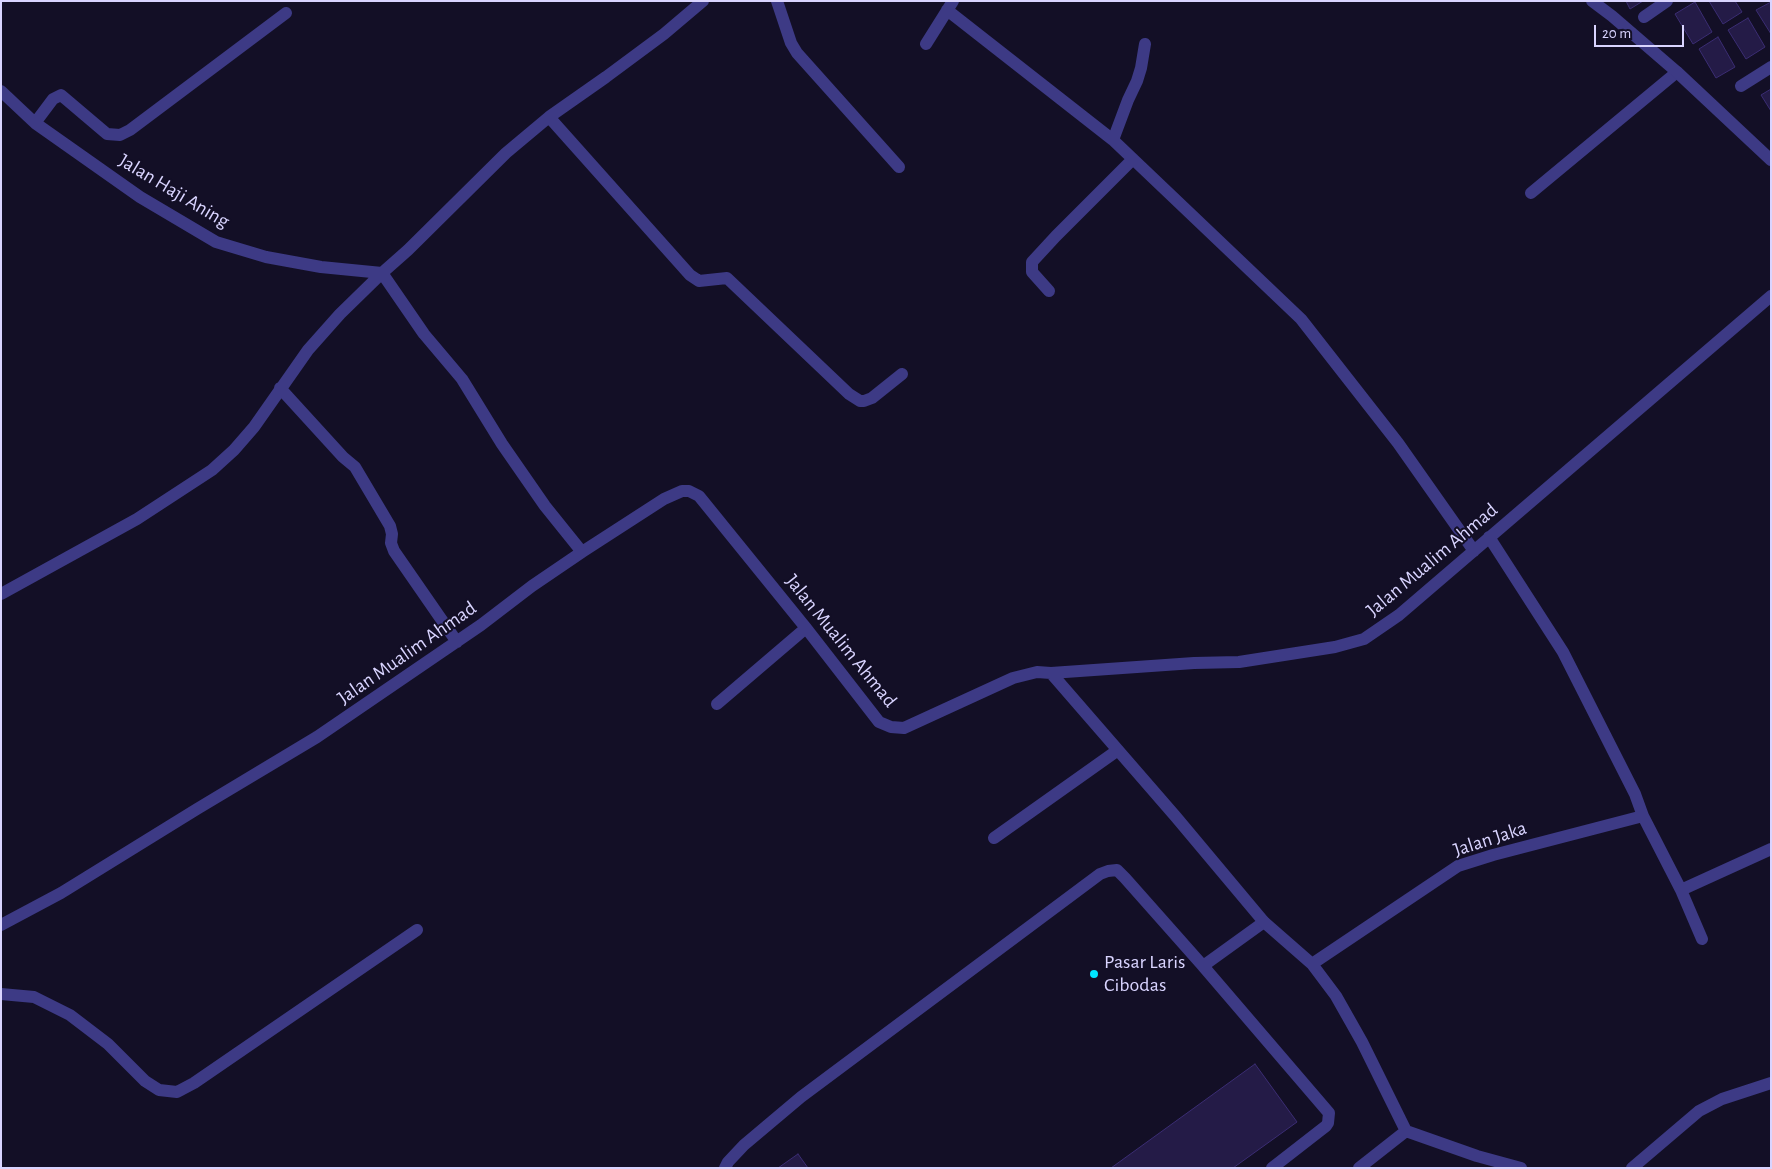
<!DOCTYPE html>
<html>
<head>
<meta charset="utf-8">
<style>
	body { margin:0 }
	#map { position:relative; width:1772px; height:1169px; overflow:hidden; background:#130f26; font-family:"Alegreya Sans",sans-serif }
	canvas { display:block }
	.frame { position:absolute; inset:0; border:2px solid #d9d4ff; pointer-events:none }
	.scale { position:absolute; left:1594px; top:25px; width:90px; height:22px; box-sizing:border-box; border:2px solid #d9d4ff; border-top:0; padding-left:6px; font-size:15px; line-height:18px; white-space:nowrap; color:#d9d4ff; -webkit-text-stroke:4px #130f26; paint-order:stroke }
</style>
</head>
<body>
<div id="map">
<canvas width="1772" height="1169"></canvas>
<div class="frame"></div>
<div class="scale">20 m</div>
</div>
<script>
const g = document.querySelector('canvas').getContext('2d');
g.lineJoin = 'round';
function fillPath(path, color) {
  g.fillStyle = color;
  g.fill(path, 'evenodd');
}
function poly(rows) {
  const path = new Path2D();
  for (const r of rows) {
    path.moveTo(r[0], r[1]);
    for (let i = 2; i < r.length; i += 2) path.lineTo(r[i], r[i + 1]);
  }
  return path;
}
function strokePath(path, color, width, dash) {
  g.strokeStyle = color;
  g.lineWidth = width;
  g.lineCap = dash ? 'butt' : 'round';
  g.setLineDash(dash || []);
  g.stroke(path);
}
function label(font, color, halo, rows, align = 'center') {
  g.font = font + ' "Alegreya Sans",sans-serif';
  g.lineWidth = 4;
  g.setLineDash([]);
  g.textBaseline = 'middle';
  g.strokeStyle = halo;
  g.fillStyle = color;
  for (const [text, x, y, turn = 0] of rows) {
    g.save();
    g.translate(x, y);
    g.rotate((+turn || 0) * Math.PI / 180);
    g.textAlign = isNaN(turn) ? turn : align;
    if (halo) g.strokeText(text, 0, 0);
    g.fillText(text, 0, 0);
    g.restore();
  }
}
const building = poly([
	[1626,1,1643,1,1630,9,1626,1],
	[1709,1,1735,1,1742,12,1723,24,1709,1],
	[1695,2,1712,32,1693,44,1675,14,1695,2],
	[1771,2,1771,34,1756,10,1771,2],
	[1748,18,1765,47,1746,59,1728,30,1748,18],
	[1718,37,1735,67,1716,78,1699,49,1718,37],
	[1771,89,1771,111,1761,95,1771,89],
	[1255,1064,1297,1122,1233,1168,1111,1168,1255,1064],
	[798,1154,808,1168,778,1168,798,1154]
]);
fillPath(building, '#241b47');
strokePath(building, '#3b2d73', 1);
strokePath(poly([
	[1531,193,1677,72],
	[1264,922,1203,966,1329,1113,1328,1123,1326,1126,1272,1168],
	[725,1168,728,1162,744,1145,801,1097,1100,874,1108,871,1117,870,1125,878,1203,966]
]), '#3d3a85', 12);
strokePath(poly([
	[777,1,791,43,797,53,899,167],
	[1592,1,1612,16,1677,72,1771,160],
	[947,10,1113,140,1301,319,1398,443,1474,551],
	[1644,17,1667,1],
	[926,44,953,1],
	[1741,86,1771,67],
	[1,91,35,123,140,197,216,242,266,257,321,267,382,273],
	[549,117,690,275,699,281,727,278,849,394,860,401,864,401,872,398,902,374],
	[35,123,53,99,61,95,107,134,120,135,130,130,286,13],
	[1113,140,1128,100,1137,81,1141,68,1145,44],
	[382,273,424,334,462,379,502,444,545,506,582,552],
	[1049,291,1032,272,1032,262,1056,236,1133,159],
	[280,388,343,457,355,467,390,526,392,534,391,543,394,551,457,642],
	[1489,537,1563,652,1635,794,1643,816,1681,890,1702,939],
	[1,594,137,519,212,470,234,450,254,427,308,350,340,314,382,273,408,250,506,153,549,117,606,77,664,34,703,1],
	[1051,673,1176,817,1264,922,1312,964,1336,996,1362,1042,1406,1131],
	[717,704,806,628],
	[994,838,1118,750],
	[1681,890,1771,849],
	[1,925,61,893,197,809,317,737,481,625,532,586,582,552,664,499,682,491,689,491,699,496,806,628,879,722,891,727,904,728,1013,678,1037,672,1051,673,1194,663,1239,662,1335,647,1364,639,1399,615,1771,296],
	[1312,964,1458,866,1493,855,1643,816],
	[1,994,34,997,70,1015,108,1044,145,1081,159,1090,177,1092,194,1083,417,930],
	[1359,1168,1406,1131,1477,1156,1521,1168],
	[1632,1168,1699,1111,1722,1099,1771,1083]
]), '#3d3a85', 12);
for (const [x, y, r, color] of [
	[1094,974,5,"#00e5ff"]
]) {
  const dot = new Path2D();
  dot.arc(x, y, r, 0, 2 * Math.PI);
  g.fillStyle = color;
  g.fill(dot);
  strokePath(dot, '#130f26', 2);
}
label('20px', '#d9d4ff', '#130f26', [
	["Jalan Haji Aning",174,191,31],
	["Jalan Mualim Ahmad",1432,560,-40],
	["Jalan Mualim Ahmad",841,641,51],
	["Jalan Mualim Ahmad",407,653,-35],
	["Jalan Jaka",1490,839,-18]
]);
label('20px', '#d9d4ff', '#130f26', [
	["Pasar Laris",1104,962],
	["Cibodas",1104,985]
], 'left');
</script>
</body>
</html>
